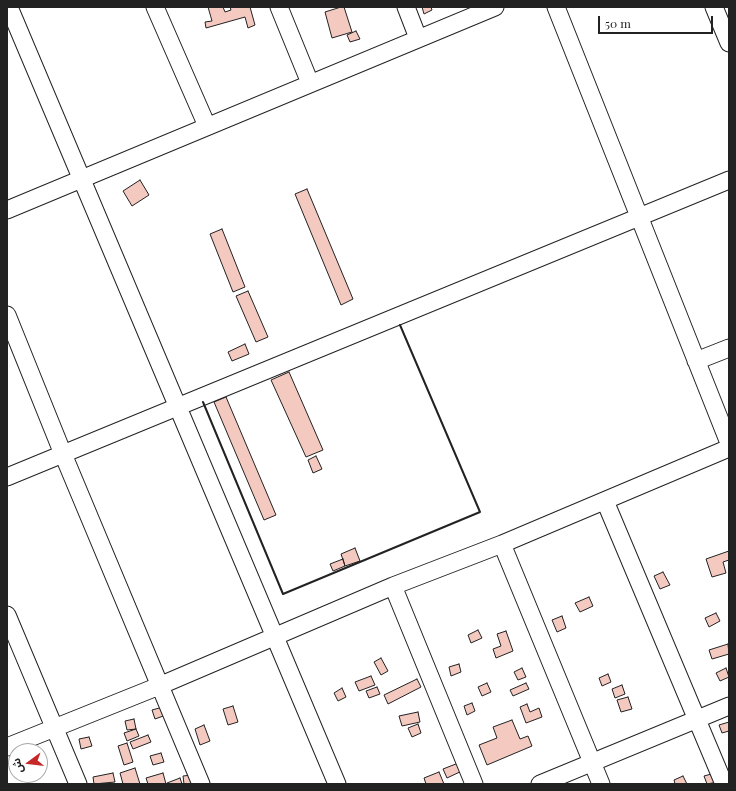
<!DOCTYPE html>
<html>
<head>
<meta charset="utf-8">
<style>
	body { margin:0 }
	#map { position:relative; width:736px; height:791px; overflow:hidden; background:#fff; font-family:"Playfair Display","Noto Sans Arabic",serif }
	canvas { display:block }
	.frame { position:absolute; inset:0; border:8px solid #222; pointer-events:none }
	.north { position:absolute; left:8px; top:743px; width:40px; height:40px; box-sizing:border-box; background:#fff; border:1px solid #a7a7a7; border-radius:50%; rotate:255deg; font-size:11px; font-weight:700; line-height:16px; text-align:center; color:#222 }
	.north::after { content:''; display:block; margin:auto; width:14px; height:18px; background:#c62828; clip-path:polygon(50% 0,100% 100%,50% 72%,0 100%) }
	.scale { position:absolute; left:598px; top:16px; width:115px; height:18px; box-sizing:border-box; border:2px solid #222; border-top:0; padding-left:5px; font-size:12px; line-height:14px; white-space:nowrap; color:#222; -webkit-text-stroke:3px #fff; paint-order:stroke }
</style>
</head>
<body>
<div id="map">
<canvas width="736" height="791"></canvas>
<div class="frame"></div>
<div class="north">ش</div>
<div class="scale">50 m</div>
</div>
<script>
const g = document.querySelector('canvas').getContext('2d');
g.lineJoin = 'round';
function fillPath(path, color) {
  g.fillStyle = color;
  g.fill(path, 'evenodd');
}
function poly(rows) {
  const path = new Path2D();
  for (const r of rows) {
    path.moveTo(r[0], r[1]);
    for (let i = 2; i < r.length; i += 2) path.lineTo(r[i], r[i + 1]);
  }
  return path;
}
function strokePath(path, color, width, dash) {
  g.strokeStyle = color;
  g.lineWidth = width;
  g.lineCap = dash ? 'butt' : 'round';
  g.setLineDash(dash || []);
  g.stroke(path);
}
const building = poly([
	[208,7,223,7,225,12,231,10,230,7,250,7,255,25,248,28,245,17,206,28,205,22,212,21,208,7],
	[341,7,344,7,352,32,332,38,325,12,341,7],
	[422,7,431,7,432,10,424,14,422,7],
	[356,31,360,39,350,42,347,35,356,31],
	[140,180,149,195,132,206,123,191,140,180],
	[307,189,353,299,341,305,295,194,307,189],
	[222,229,245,287,233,292,210,234,222,229],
	[248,291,268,337,256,342,236,296,248,291],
	[245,344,249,354,232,361,228,352,245,344],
	[289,372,323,450,306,457,271,380,289,372],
	[226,397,276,515,264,520,214,402,226,397],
	[316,456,322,469,313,473,308,460,316,456],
	[355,548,360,561,345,566,341,554,355,548],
	[729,551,729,560,723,562,726,573,712,577,706,559,729,551],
	[343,559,345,566,333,571,330,564,343,559],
	[663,572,670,585,660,589,654,576,663,572],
	[589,597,593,606,580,612,575,603,589,597],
	[716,613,720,621,709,627,705,618,716,613],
	[562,616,566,628,557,632,552,620,562,616],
	[478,630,482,638,471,643,468,635,478,630],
	[506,631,513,651,496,658,493,649,501,646,497,634,506,631],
	[728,644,729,654,712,659,709,650,728,644],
	[381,658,388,671,381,675,374,662,381,658],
	[459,664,461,672,451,676,449,667,459,664],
	[522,668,526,677,518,680,514,672,522,668],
	[726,668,729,677,720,681,716,673,726,668],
	[608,674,611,682,602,686,599,678,608,674],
	[371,676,375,685,359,691,355,682,371,676],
	[417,679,421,687,388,704,384,695,417,679],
	[487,683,491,692,482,696,478,687,487,683],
	[526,683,529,689,513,696,510,690,526,683],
	[622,685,625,694,615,698,612,689,622,685],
	[377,687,380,694,369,698,366,691,377,687],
	[342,688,346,697,338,701,334,693,342,688],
	[628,697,632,709,621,712,617,700,628,697],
	[472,703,475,711,467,715,464,706,472,703],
	[527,704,530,712,539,708,542,717,526,723,520,707,527,704],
	[233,706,238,722,228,725,223,709,233,706],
	[163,707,166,715,155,719,152,710,163,707],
	[418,712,420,722,402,726,399,716,418,712],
	[134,719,136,729,127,730,125,721,134,719],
	[512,720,520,739,528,736,532,746,487,765,479,745,497,738,493,727,512,720],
	[729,722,729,731,722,733,719,725,729,722],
	[418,724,421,733,412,737,408,728,418,724],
	[204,725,210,741,200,745,195,729,204,725],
	[136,729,139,736,127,741,124,733,136,729],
	[148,735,151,742,133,749,130,742,148,735],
	[89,737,92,746,81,749,79,739,89,737],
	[127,743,133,762,124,765,118,746,127,743],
	[161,753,164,762,153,765,150,756,161,753],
	[461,762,464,770,447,778,443,769,461,762],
	[135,768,140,784,123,784,120,773,135,768],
	[439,772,444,784,426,784,424,778,439,772],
	[113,773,115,782,94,784,93,777,113,773],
	[163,773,166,784,148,784,146,778,163,773],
	[715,773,718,782,707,784,704,776,715,773],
	[192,775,193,784,184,784,183,776,192,775],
	[683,776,687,784,675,784,674,780,683,776],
	[180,778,182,784,168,784,167,783,180,778]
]);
fillPath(building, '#f3c9c0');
strokePath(building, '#222', 1);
const minor = poly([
	[9,7,337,784],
	[155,7,207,126],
	[279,7,310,83],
	[406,7,418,38],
	[556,7,729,443],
	[714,7,729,43],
	[7,210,495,7],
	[7,315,63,454,201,784],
	[696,361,729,348],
	[7,477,729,180],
	[605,501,724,784],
	[502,544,601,784],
	[393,586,474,784],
	[7,615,78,784],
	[7,747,159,686,393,586,502,544,729,448],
	[540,784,729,706]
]);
strokePath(minor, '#222', 19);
strokePath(minor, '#fff', 17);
strokePath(poly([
	[203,402,283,594,480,512,400,325]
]), '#222', 2);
</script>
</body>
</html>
